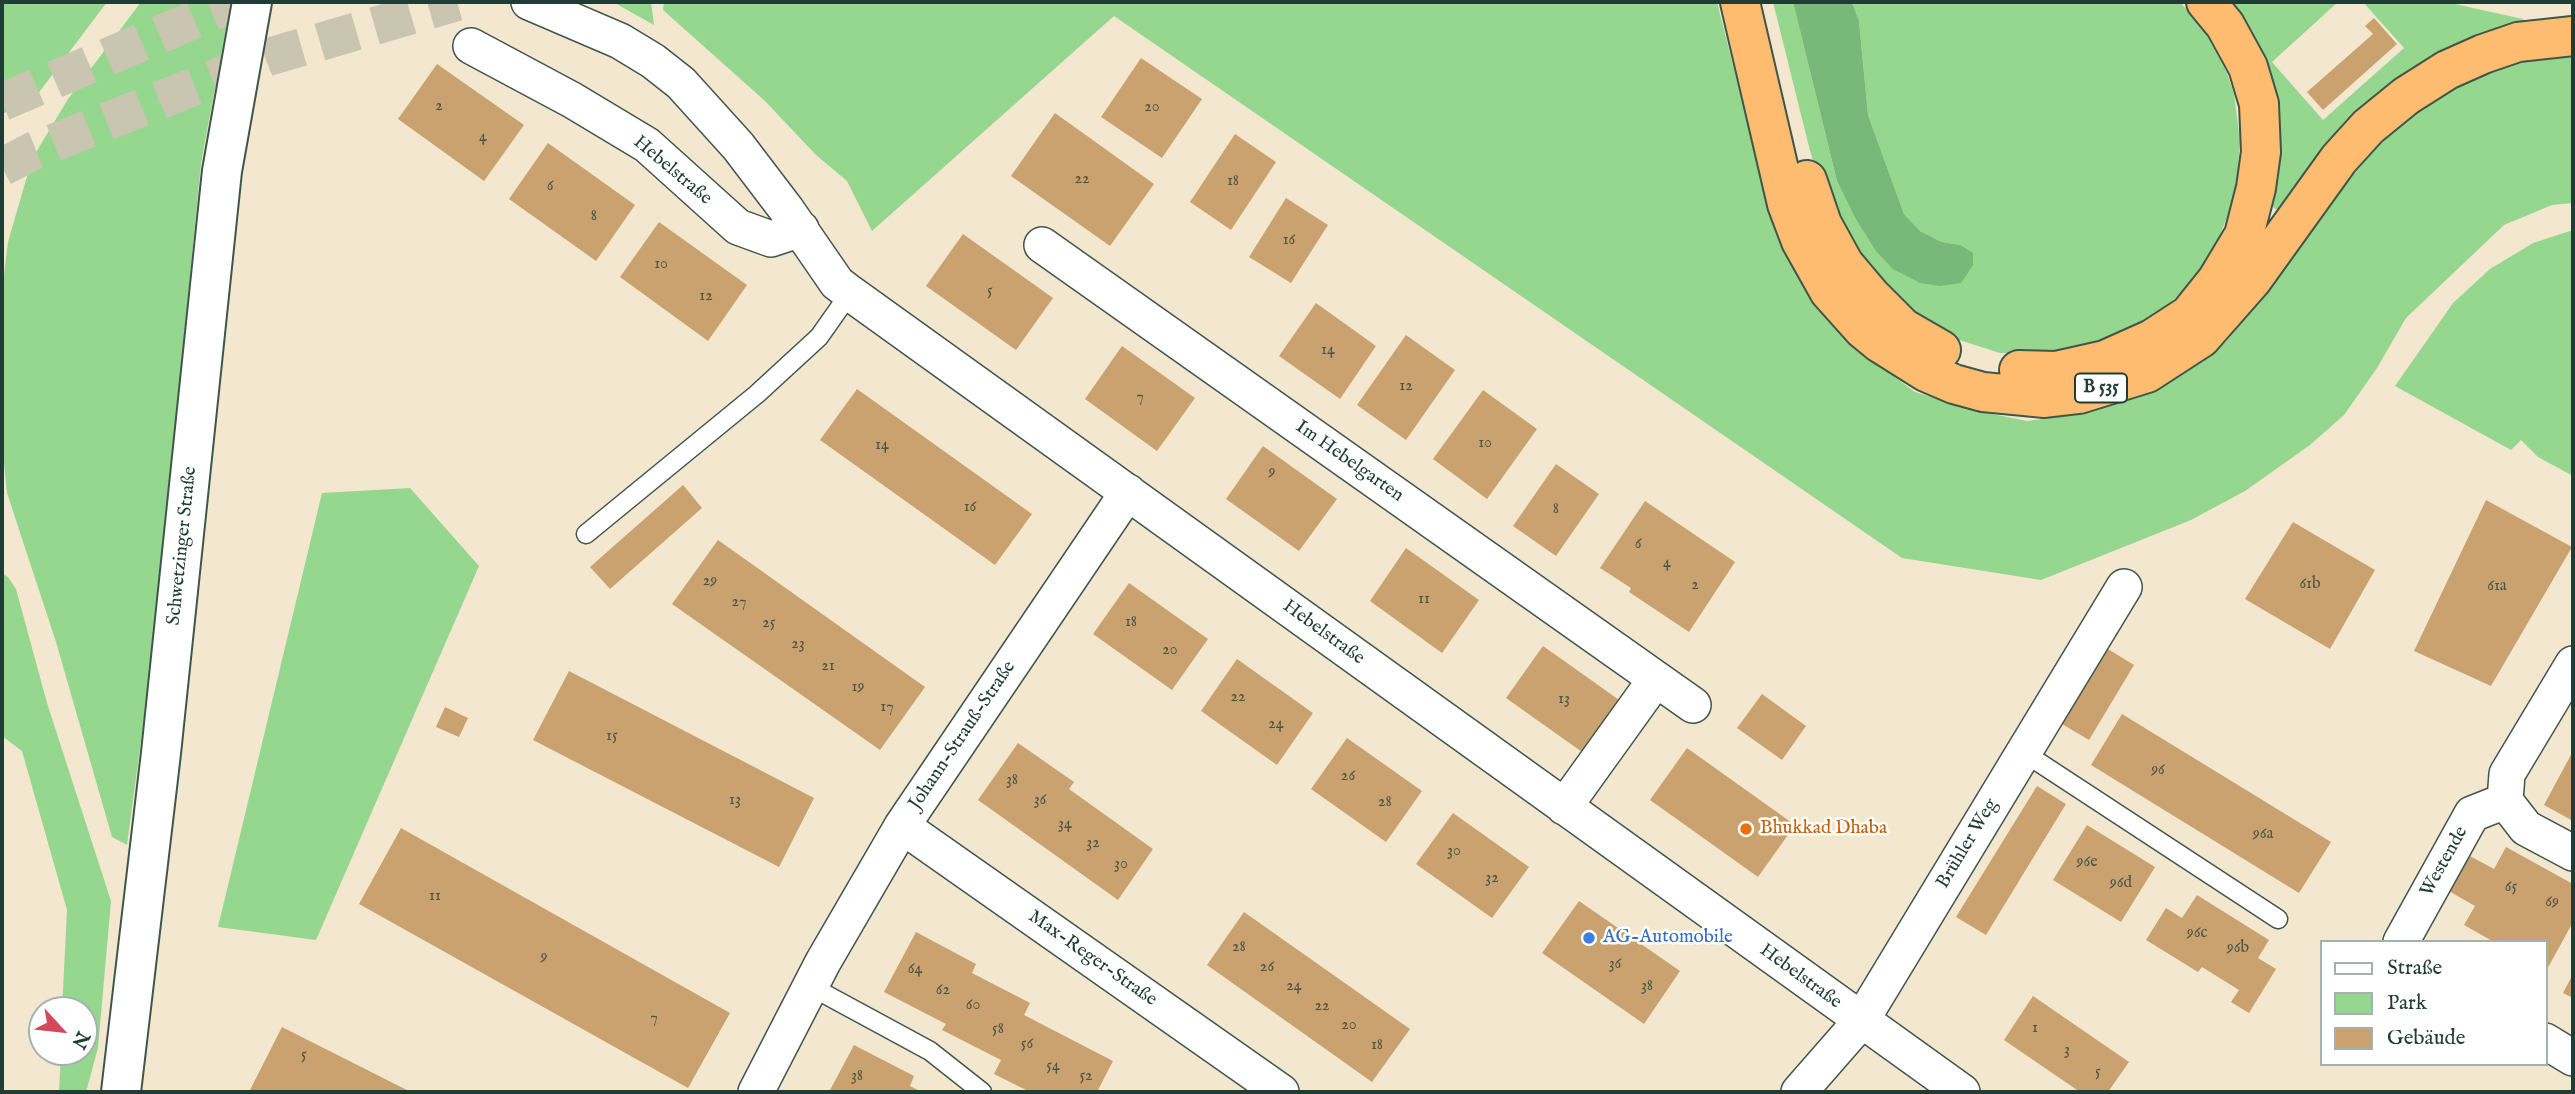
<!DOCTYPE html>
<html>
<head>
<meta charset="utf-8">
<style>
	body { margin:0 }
	#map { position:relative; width:2575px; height:1094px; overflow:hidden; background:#f4e7cf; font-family:"IM FELL English",serif }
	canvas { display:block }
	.frame { position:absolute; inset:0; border:4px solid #1f3d34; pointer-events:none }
	.legend { position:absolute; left:2320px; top:940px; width:228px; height:126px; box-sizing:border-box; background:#fff; border:2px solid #a5b1ae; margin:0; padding:9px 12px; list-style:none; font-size:21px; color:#1f3d34 }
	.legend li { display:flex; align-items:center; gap:14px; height:35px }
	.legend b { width:35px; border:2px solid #a5b1ae }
	.north { position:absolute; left:28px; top:996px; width:70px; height:70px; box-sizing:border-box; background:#fff; border:2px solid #a5b1ae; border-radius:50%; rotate:117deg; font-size:19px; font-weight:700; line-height:28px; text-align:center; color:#1f3d34 }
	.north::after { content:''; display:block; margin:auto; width:24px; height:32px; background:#d1495b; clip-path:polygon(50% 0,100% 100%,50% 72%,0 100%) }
</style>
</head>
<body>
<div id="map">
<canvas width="2575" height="1094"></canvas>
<div class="frame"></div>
<ul class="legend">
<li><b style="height:9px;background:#fff"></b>Straße</li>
<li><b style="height:19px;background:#95d78e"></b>Park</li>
<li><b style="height:19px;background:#c9a270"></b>Gebäude</li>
</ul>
<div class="north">N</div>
</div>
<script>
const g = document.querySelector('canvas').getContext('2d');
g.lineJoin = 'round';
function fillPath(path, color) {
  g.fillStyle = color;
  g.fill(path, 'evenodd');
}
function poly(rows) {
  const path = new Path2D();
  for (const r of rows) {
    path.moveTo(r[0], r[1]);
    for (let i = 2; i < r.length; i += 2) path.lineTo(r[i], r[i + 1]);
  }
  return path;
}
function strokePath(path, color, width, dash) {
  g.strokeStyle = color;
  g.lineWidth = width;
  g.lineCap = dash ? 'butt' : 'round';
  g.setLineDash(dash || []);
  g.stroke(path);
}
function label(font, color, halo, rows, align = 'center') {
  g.font = font + ' "IM FELL English",serif';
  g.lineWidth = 5;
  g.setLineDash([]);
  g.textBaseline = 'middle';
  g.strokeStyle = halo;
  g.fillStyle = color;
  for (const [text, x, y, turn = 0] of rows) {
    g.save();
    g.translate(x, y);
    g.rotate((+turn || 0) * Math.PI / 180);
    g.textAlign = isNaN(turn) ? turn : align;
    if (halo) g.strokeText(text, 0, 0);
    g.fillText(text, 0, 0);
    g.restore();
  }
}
fillPath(poly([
	[2,2,107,2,34,99,2,114],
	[141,2,231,2,201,163,155,637,127,845,112,837,56,642,7,493,2,443,2,291,8,242,32,159,68,99],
	[613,2,651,2,654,25],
	[664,2,1717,2,1773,224,1799,271,1829,314,1877,364,1915,392,1982,412,2027,421,2071,415,2148,389,2226,342,2339,193,2385,136,2439,92,2499,62,2573,53,2573,203,2552,205,2504,225,2406,318,2377,368,2344,415,2310,445,2245,491,2191,520,2041,580,1902,558,1114,16,872,231,847,181,816,155,765,101,663,10],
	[1773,2,1793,2,1837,181,1855,218,1875,250,1960,245,1942,242,1920,231,1904,214,1868,115,1859,21,1852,2,2180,2,2204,30,2227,73,2234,94,2240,141,2237,186,2229,212,2220,235,2194,281,2158,314,2136,327,2110,338,2053,354,2000,353,1953,338,1923,324,1861,265,1824,193,1810,151],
	[2229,2,2338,2,2272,62,2323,120,2404,48,2363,2,2446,2,2523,19,2524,23,2280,209,2275,209,2271,204,2280,164,2280,132,2276,104],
	[2573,230,2573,476,2538,457,2521,440,2511,450,2395,386,2453,303,2490,269,2533,243],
	[410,488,479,566,316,940,218,927,322,493],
	[2,573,8,577,16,589,47,703,111,901,98,1048,86,1092,59,1092,61,1052,84,1052,84,1010,62,1010,67,910,22,751,2,736]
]), '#95d78e');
fillPath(poly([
	[1793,2,1852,2,1859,21,1868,115,1904,214,1920,231,1942,242,1960,245,1973,253,1973,265,1961,283,1940,286,1920,283,1893,269,1875,250,1855,218,1837,181]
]), '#78b879');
fillPath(poly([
	[2374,18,2397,44,2323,110,2307,92,2373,34,2365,26],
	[1141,58,1202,99,1162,158,1101,117],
	[437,64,524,125,484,181,398,119],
	[1055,113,1154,184,1110,246,1011,176],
	[1235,134,1276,162,1231,230,1190,202],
	[548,143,635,205,596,261,509,199],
	[1286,198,1328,225,1291,283,1249,257],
	[659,222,747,285,708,341,620,277],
	[963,234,1053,298,1016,350,926,286],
	[1316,303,1376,346,1340,399,1279,356],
	[1406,335,1455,370,1406,440,1357,405],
	[1122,346,1195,398,1157,451,1085,399],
	[857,389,1032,514,995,565,820,440],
	[1483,390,1537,429,1487,499,1433,459],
	[1263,446,1337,499,1299,551,1226,499],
	[1556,464,1599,494,1556,556,1513,526],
	[683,485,702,508,610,589,590,567],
	[2486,500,2572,547,2491,686,2414,651],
	[1645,501,1735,562,1689,632,1629,592,1631,588,1600,568],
	[2293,522,2375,570,2330,649,2245,599],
	[718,540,925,687,880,750,672,604],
	[1406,548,1479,600,1442,653,1370,601],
	[1129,583,1208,639,1172,690,1093,634],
	[1543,646,1622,702,1585,754,1506,698],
	[2108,649,2134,665,2089,740,2062,724],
	[1237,659,1313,713,1277,765,1201,711],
	[569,671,814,798,779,867,533,740],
	[1762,694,1806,726,1782,760,1737,728],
	[445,707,468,718,459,737,436,727],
	[2122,714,2331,842,2299,893,2091,765],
	[1347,738,1422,791,1386,842,1311,789],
	[1018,743,1074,782,1069,789,1153,849,1118,900,978,800],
	[1687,748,1795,825,1758,877,1650,800],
	[2573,751,2573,821,2544,805],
	[2037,786,2066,804,1986,935,1956,917],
	[1453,813,1529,867,1492,918,1416,864],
	[2087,825,2155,867,2121,922,2053,880],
	[401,828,730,1013,688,1088,359,904],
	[2506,847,2573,884,2573,922,2545,973,2545,942,2494,942,2464,925,2475,906,2447,890,2466,854,2494,869],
	[2197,895,2269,940,2258,958,2276,969,2249,1013,2231,1002,2239,990,2202,967,2198,972,2146,940,2166,908,2182,918],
	[1579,901,1680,971,1644,1024,1542,953],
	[1244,912,1410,1029,1372,1082,1207,965],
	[916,932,976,964,972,973,1030,1003,1024,1015,1113,1061,1097,1092,1030,1092,994,1074,1001,1060,942,1030,946,1024,884,992],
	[2573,974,2573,998,2563,993],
	[2033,996,2129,1062,2108,1092,2080,1092,2004,1040],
	[282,1027,397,1085,411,1092,249,1092],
	[854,1045,914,1076,910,1086,922,1092,829,1092]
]), '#c9a270');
strokePath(poly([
	[2,102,236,2],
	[2,167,33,151,268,57,457,2]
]), '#c9c5b0', 38, [38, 19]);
const service = poly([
	[586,534,757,394,819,337,850,293],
	[2023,752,2278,919],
	[810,986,930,1051,982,1092]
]);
const minor = poly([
	[529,2,620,41,653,61,681,83,738,146,786,209,837,283,850,293,1962,1092],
	[471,46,572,100,647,145,738,227,771,239,801,229],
	[1042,245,1693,705],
	[2505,801,2526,828,2573,853],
	[1564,807,1656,679],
	[902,826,1281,1092],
	[2401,942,2472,814,2505,801,2507,774,2573,664],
	[2545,1041,2573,1058],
	[756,1092,823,962,902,826,1128,492],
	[1799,1092,1861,1021,2124,587]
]);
const tertiary = poly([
	[121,1092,161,753,222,171,252,2]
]);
const trunk = poly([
	[1740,2,1787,204,1801,241,1829,291,1863,329,1880,343,1926,372,1954,384,1983,392,2045,398,2079,394,2147,373,2201,338,2252,280,2339,159,2368,127,2406,96,2447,70,2483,54,2518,42,2573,36],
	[1807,180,1822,224,1844,264,1871,296,1903,328,1941,350],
	[2019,370,2056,371,2105,360,2152,339,2189,315,2217,280,2244,235,2256,188,2261,152,2259,104,2248,67,2225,25,2206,2]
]);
strokePath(service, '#3f564b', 21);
strokePath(minor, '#3f564b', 38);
strokePath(tertiary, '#3f564b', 42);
strokePath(trunk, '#3f564b', 42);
strokePath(service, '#fff', 18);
strokePath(minor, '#fff', 35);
strokePath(tertiary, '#fff', 38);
strokePath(trunk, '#fdbc70', 38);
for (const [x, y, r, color] of [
	[1746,829,7,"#e8710a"],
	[1589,938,7,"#3f7fe0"]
]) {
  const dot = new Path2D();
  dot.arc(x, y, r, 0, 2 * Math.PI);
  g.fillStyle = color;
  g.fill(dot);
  strokePath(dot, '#fff', 2.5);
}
label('16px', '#4a5643', null, [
	["2",439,107],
	["20",1152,108],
	["4",483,138],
	["22",1082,180],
	["18",1233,182],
	["6",550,187],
	["8",594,217],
	["16",1289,241],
	["10",661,265],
	["5",990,292],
	["12",706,297],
	["14",1328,351],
	["12",1406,387],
	["7",1140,398],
	["10",1485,444],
	["14",882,446],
	["9",1272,473],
	["16",970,508],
	["8",1556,510],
	["6",1638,545],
	["4",1667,564],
	["29",710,582],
	["61b",2310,585],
	["2",1695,586],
	["61a",2497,587],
	["11",1424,600],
	["27",739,603],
	["18",1131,623],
	["25",769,624],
	["23",798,645],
	["20",1170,651],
	["21",828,667],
	["19",858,688],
	["22",1238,698],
	["13",1564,700],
	["17",887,708],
	["24",1276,725],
	["15",612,737],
	["96",2158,771],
	["26",1348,777],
	["38",1012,781],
	["13",735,801],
	["36",1040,801],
	["28",1385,803],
	["34",1065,825],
	["96a",2263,835],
	["32",1093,844],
	["30",1454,852],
	["96e",2087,863],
	["30",1121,865],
	["32",1492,879],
	["96d",2121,884],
	["65",2511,888],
	["11",435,897],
	["69",2552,903],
	["96c",2197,934],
	["28",1239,948],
	["96b",2238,949],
	["9",544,958],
	["36",1615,965],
	["26",1267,968],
	["64",915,970],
	["24",1294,987],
	["38",1647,987],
	["62",943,991],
	["60",973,1006],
	["22",1322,1007],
	["7",654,1019],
	["20",1349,1026],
	["1",2035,1029],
	["58",998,1030],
	["56",1027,1045],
	["18",1377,1046],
	["3",2067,1051],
	["5",304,1056],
	["54",1053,1067],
	["5",2098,1073],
	["38",857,1077],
	["52",1086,1077]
]);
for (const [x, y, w] of [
	[2101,388,52]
]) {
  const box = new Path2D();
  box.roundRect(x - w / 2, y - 14.5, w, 29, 5);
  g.fillStyle = '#fff';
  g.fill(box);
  strokePath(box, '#1f3d34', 2);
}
label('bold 18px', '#1f3d34', null, [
	["B 535",2101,388]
]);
label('19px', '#1f3d34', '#fff', [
	["Hebelstraße",672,171,40],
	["Im Hebelgarten",1349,462,35],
	["Schwetzinger Straße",183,546,-84],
	["Hebelstraße",1323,633,36],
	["Johann-Strauß-Straße",963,736,-56],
	["Brühler Weg",1968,844,-59],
	["Westende",2445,862,-61],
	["Max-Reger-Straße",1092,959,35],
	["Hebelstraße",1800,977,36]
]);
label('19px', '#c56008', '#fff', [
	["Bhukkad Dhaba",1760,829]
], 'left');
label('19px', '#366cbe', '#fff', [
	["AG-Automobile",1603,938]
], 'left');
</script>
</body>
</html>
